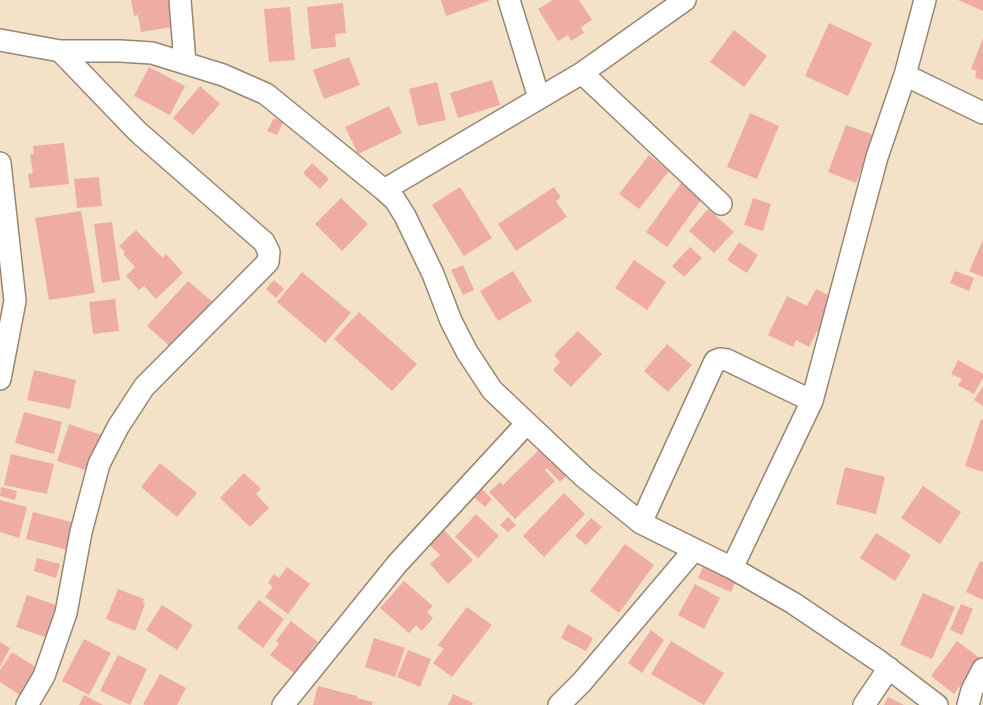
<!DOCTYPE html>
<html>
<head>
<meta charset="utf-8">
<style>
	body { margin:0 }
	canvas { display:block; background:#f3e2c7 }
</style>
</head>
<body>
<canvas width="983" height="705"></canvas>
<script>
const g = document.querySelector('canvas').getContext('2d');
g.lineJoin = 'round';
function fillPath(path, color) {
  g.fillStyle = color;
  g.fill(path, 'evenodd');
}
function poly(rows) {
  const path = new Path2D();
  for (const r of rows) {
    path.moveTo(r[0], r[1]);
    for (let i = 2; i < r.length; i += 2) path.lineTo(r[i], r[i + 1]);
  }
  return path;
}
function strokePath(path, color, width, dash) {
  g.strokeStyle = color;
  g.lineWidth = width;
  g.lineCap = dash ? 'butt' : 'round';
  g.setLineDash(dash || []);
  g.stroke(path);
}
fillPath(poly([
	[131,0,168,0,172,27,141,32,138,15,134,16],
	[441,0,491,0,446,16],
	[553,0,579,0,592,20,581,27,584,33,571,41,568,35,558,41,538,9],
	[958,0,983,0,983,11],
	[343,3,346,33,335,34,336,47,311,49,307,7],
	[290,7,295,60,269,62,264,9],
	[829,23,872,43,848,96,805,76],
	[734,30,767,56,744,87,710,62],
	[983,38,983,80,975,77,977,71,971,69],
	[349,57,360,85,324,99,313,70],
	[149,67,185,86,170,115,134,96],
	[492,80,500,105,458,118,450,93],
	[437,82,446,120,418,126,409,89],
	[200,86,220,104,193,135,173,118],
	[389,106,402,133,358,154,345,127],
	[750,113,779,126,757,179,727,167],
	[274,118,283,122,277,135,267,131],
	[846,125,874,135,856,183,828,172],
	[64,143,69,184,30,188,28,174,33,173,30,154,34,154,33,146],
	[649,155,669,171,639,209,619,194],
	[312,163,329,179,320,189,303,173],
	[99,177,102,206,77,208,74,179],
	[682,182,703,197,667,247,646,232],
	[460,187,492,238,464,256,432,205],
	[554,187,561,197,556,201,567,217,516,251,498,224],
	[341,198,368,224,342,251,315,224],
	[753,198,771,204,763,231,744,225],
	[708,209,734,232,714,253,689,231],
	[81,211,95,293,49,300,35,218],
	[112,222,120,280,102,283,94,224],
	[136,230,163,258,166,254,183,273,156,299,144,286,139,290,126,276,135,267,123,254,125,252,119,246],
	[983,240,983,277,969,271],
	[739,242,758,255,747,273,727,260],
	[690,247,702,258,684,277,672,266],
	[634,260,666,282,647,310,615,288],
	[463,265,474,290,463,295,451,270],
	[513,271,532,301,498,321,480,291],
	[955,271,974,278,969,291,950,283],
	[302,272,351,313,325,343,277,302],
	[274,280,284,289,276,298,266,289],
	[188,281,215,304,174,350,147,326],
	[816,289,838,300,821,333,817,331,809,347,796,340,793,347,768,335,787,296,807,306],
	[115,299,119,331,93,334,89,302],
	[359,312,417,364,392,391,334,339],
	[578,331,602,354,571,387,553,370,560,362,554,355],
	[667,344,692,365,668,392,644,371],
	[958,360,983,374,983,378,974,394,958,385,962,379,951,374],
	[34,370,76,380,70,409,27,400],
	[983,386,983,406,974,400],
	[24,412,62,422,54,454,15,443],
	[981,419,983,420,983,472,965,466],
	[69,424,104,436,92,472,57,461],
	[539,450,551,463,556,459,569,473,560,482,547,468,545,470,555,481,515,519,489,492,500,482,503,485],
	[11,454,54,464,47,494,4,485],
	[160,463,197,493,177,517,141,487],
	[845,467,885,477,876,514,836,504],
	[244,473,261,489,256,494,269,508,250,527,220,498],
	[923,486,961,512,940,544,901,518],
	[1,487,17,491,15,500,0,496],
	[482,489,492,499,485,507,474,497],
	[564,493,585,514,544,557,523,536],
	[0,500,27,507,19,538,0,532],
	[33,512,75,523,68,550,26,539],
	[476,514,499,536,478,558,455,537],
	[508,517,516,525,508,532,500,525],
	[591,518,602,527,586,545,575,536],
	[442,528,473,560,448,584,430,564,440,555,427,542],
	[876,533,911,555,895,581,860,558],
	[625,544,654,565,619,613,590,591],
	[37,558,60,564,56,578,34,571],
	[706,560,739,574,731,592,698,578],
	[980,561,983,562,983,600,966,592],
	[287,567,310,584,288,614,265,597,273,587,268,583,274,574,279,578],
	[404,581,433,606,427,612,433,618,422,631,416,625,409,633,380,608],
	[695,584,720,598,704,629,678,615],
	[118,589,144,599,143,603,145,604,135,631,106,619],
	[923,593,955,607,932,659,900,645],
	[27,595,62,607,51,639,16,627],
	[259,600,284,619,263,648,237,628],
	[961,604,973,609,962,635,950,630],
	[162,605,193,625,177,650,146,630],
	[467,607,492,625,452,677,433,663,444,649,438,645],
	[291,621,318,642,311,650,316,653,306,666,302,663,294,673,270,655,279,644,276,641],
	[568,624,593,638,586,651,561,638],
	[651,630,664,640,642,673,628,663],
	[374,638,405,648,395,677,365,667],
	[84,639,111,653,89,695,62,681],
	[671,641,724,673,704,705,651,674],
	[957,641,981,659,954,694,931,676],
	[0,642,10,648,0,667],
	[408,650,431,659,420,687,397,677],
	[12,652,37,668,20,695,0,682,0,670],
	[118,655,147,669,130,705,100,691],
	[160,674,186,688,177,705,145,705,143,704],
	[318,686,357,696,357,698,373,702,372,705,313,705],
	[453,694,473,703,472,705,448,705],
	[84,695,103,705,79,705],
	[888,697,904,705,884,705]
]), '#efaca5');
const street = poly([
	[180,0,185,63],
	[509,0,539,98],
	[0,40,60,51,120,51,152,53,223,75,266,94,384,190,395,200,405,216,433,274,451,321,467,352,492,390,584,477,641,523,732,568,793,603,879,661,937,705],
	[582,73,721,204],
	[905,75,983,113],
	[0,163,15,301,0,379],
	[384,190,582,73,685,0],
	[641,523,715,361,720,359,727,360,812,401],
	[732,568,812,401,877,157,905,75,925,0],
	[27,705,44,676,66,613,81,532,99,464,118,427,144,387,268,262,269,252,264,242,138,132,60,51],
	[283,705,397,564,527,423],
	[559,705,582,682,694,550],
	[864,705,889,668],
	[968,705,972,690,983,669]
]);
strokePath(street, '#978672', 24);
strokePath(street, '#fff', 21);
</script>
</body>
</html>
